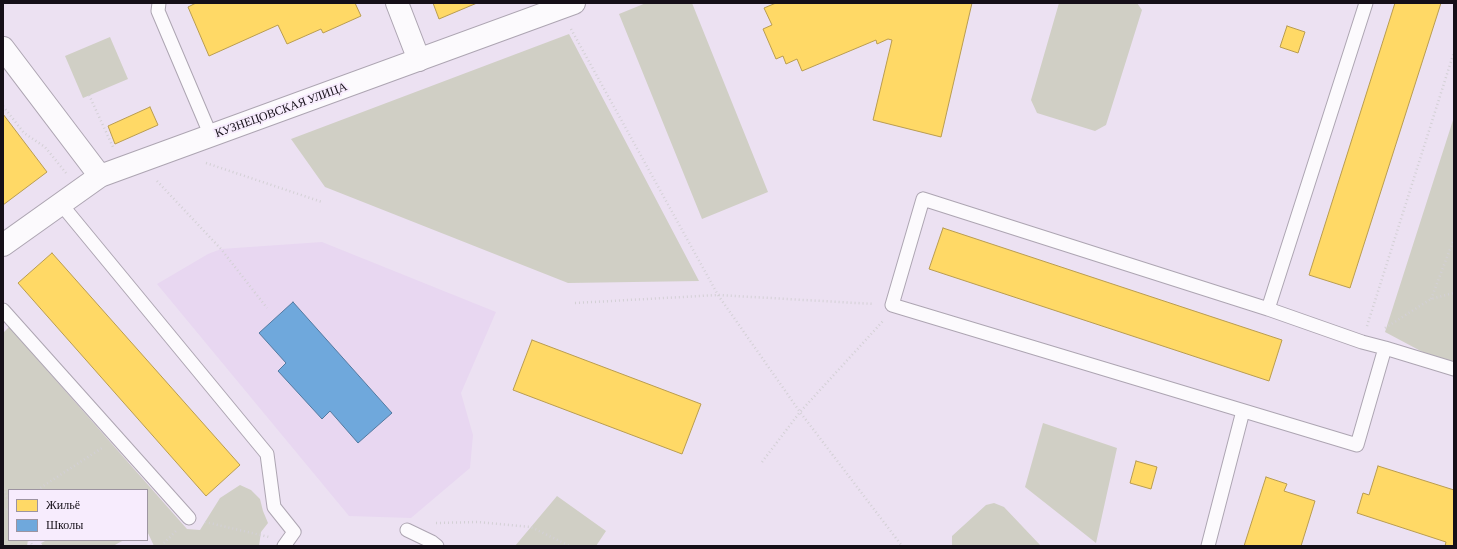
<!DOCTYPE html>
<html>
<head>
<meta charset="utf-8">
<style>
	body { margin:0 }
	#map { position:relative; width:1457px; height:549px; overflow:hidden; background:#ece1f2; font-family:"Crimson Pro",serif }
	canvas { display:block }
	.frame { position:absolute; inset:0; border:4px solid #150f18; pointer-events:none }
	.legend { position:absolute; left:8px; top:489px; width:140px; height:52px; box-sizing:border-box; background:#f7ecfd; border:1px solid #9d94a1; margin:0; padding:5px 7px; list-style:none; font-size:12px; color:#150f18 }
	.legend li { display:flex; align-items:center; gap:8px; height:20px }
	.legend b { width:20px; border:1px solid #9d94a1 }
</style>
</head>
<body>
<div id="map">
<canvas width="1457" height="549"></canvas>
<div class="frame"></div>
<ul class="legend">
<li><b style="height:11px;background:#ffd966"></b>Жильё</li>
<li><b style="height:11px;background:#6fa8dc"></b>Школы</li>
</ul>
</div>
<script>
const g = document.querySelector('canvas').getContext('2d');
g.lineJoin = 'round';
function fillPath(path, color) {
  g.fillStyle = color;
  g.fill(path, 'evenodd');
}
function poly(rows) {
  const path = new Path2D();
  for (const r of rows) {
    path.moveTo(r[0], r[1]);
    for (let i = 2; i < r.length; i += 2) path.lineTo(r[i], r[i + 1]);
  }
  return path;
}
function strokePath(path, color, width, dash) {
  g.strokeStyle = color;
  g.lineWidth = width;
  g.lineCap = dash ? 'butt' : 'round';
  g.setLineDash(dash || []);
  g.stroke(path);
}
function label(font, color, halo, rows, align = 'center') {
  g.font = font + ' "Crimson Pro",serif';
  g.lineWidth = 4;
  g.setLineDash([]);
  g.textBaseline = 'middle';
  g.strokeStyle = halo;
  g.fillStyle = color;
  for (const [text, x, y, turn = 0] of rows) {
    g.save();
    g.translate(x, y);
    g.rotate((+turn || 0) * Math.PI / 180);
    g.textAlign = isNaN(turn) ? turn : align;
    if (halo) g.strokeText(text, 0, 0);
    g.fillText(text, 0, 0);
    g.restore();
  }
}
fillPath(poly([
	[322,242,496,312,461,393,473,435,470,468,411,518,349,516,157,284,208,254,221,249]
]), '#e8d7f1');
fillPath(poly([
	[646,3,692,3,768,192,702,219,619,14],
	[1059,3,1137,3,1142,10,1106,125,1095,131,1037,113,1031,100],
	[569,34,699,281,568,283,325,187,291,139],
	[110,37,128,79,83,98,65,56],
	[1454,117,1454,365,1447,365,1385,332],
	[9,327,187,529,200,530,220,498,240,485,251,490,260,499,263,511,268,523,261,532,259,546,154,546,147,531,147,490,9,490,9,540,28,540,27,546,3,546,3,333],
	[1043,423,1117,448,1096,543,1025,487],
	[557,496,606,531,596,546,515,546],
	[994,503,1004,507,1041,546,952,546,952,536,986,505],
	[47,540,124,540,113,546,43,546,41,543]
]), '#d0cfc5');
const homes = poly([
	[196,3,355,3,361,16,323,33,321,29,287,44,278,25,209,56,188,7,196,3],
	[433,3,477,3,439,19,433,3],
	[776,3,972,3,941,137,873,120,892,40,888,39,877,44,876,40,802,71,797,59,786,64,783,56,776,59,763,29,772,25,764,8,776,3],
	[1395,3,1441,3,1350,288,1309,275,1395,3],
	[1287,26,1305,32,1298,53,1280,47,1287,26],
	[150,107,158,125,115,144,108,126,150,107],
	[3,114,47,172,3,205,3,114],
	[943,228,1282,340,1269,381,929,269,943,228],
	[52,253,240,465,206,496,18,283,52,253],
	[532,340,701,404,682,454,513,390,532,340],
	[1136,461,1157,467,1151,489,1130,483,1136,461],
	[1378,466,1454,490,1454,546,1445,546,1446,542,1357,513,1363,493,1369,495,1378,466],
	[1266,477,1287,484,1284,491,1315,501,1301,546,1244,546,1266,477]
]);
fillPath(homes, '#ffd966');
strokePath(homes, '#b99c4f', 1);
const schools = poly([
	[293,302,392,413,358,443,330,411,322,419,278,371,286,363,259,333,293,302]
]);
fillPath(schools, '#6fa8dc');
strokePath(schools, '#547aa1', 1);
const service = poly([
	[159,3,158,11,211,136],
	[923,199,1268,309,1362,342,1385,348,1357,445,892,305,923,199],
	[61,204,267,454,274,507,294,532,284,546],
	[1268,309,1366,3],
	[3,310,189,518],
	[1385,348,1454,369],
	[407,530,432,542,437,546],
	[1208,546,1243,411]
]);
const minor = poly([
	[397,3,419,60],
	[3,48,100,176]
]);
const tertiary = poly([
	[3,245,100,176,574,3]
]);
strokePath(service, '#ada5b2', 15);
strokePath(minor, '#ada5b2', 24);
strokePath(tertiary, '#ada5b2', 24);
strokePath(poly([
	[571,29,718,295,800,412,902,546],
	[89,95,113,147],
	[3,106,24,133,45,147,66,173],
	[206,163,322,202],
	[157,181,221,249,267,308],
	[1431,299,1454,239],
	[575,303,718,295,874,304],
	[1367,326,1454,52],
	[1385,328,1431,299,1454,293],
	[762,462,800,412,883,321],
	[3,488,9,503],
	[37,490,102,448],
	[3,512,9,508],
	[205,522,269,537],
	[436,523,478,522,531,527,570,546],
	[29,540,33,546],
	[161,546,176,531]
]), '#d3d0d5', 2.5, [1, 3]);
strokePath(service, '#fcfafd', 13);
strokePath(minor, '#fcfafd', 22);
strokePath(tertiary, '#fcfafd', 22);
label('12px', '#150f18', '#f7ecfd', [
	["КУЗНЕЦОВСКАЯ УЛИЦА",281,110,-20]
]);
</script>
</body>
</html>
